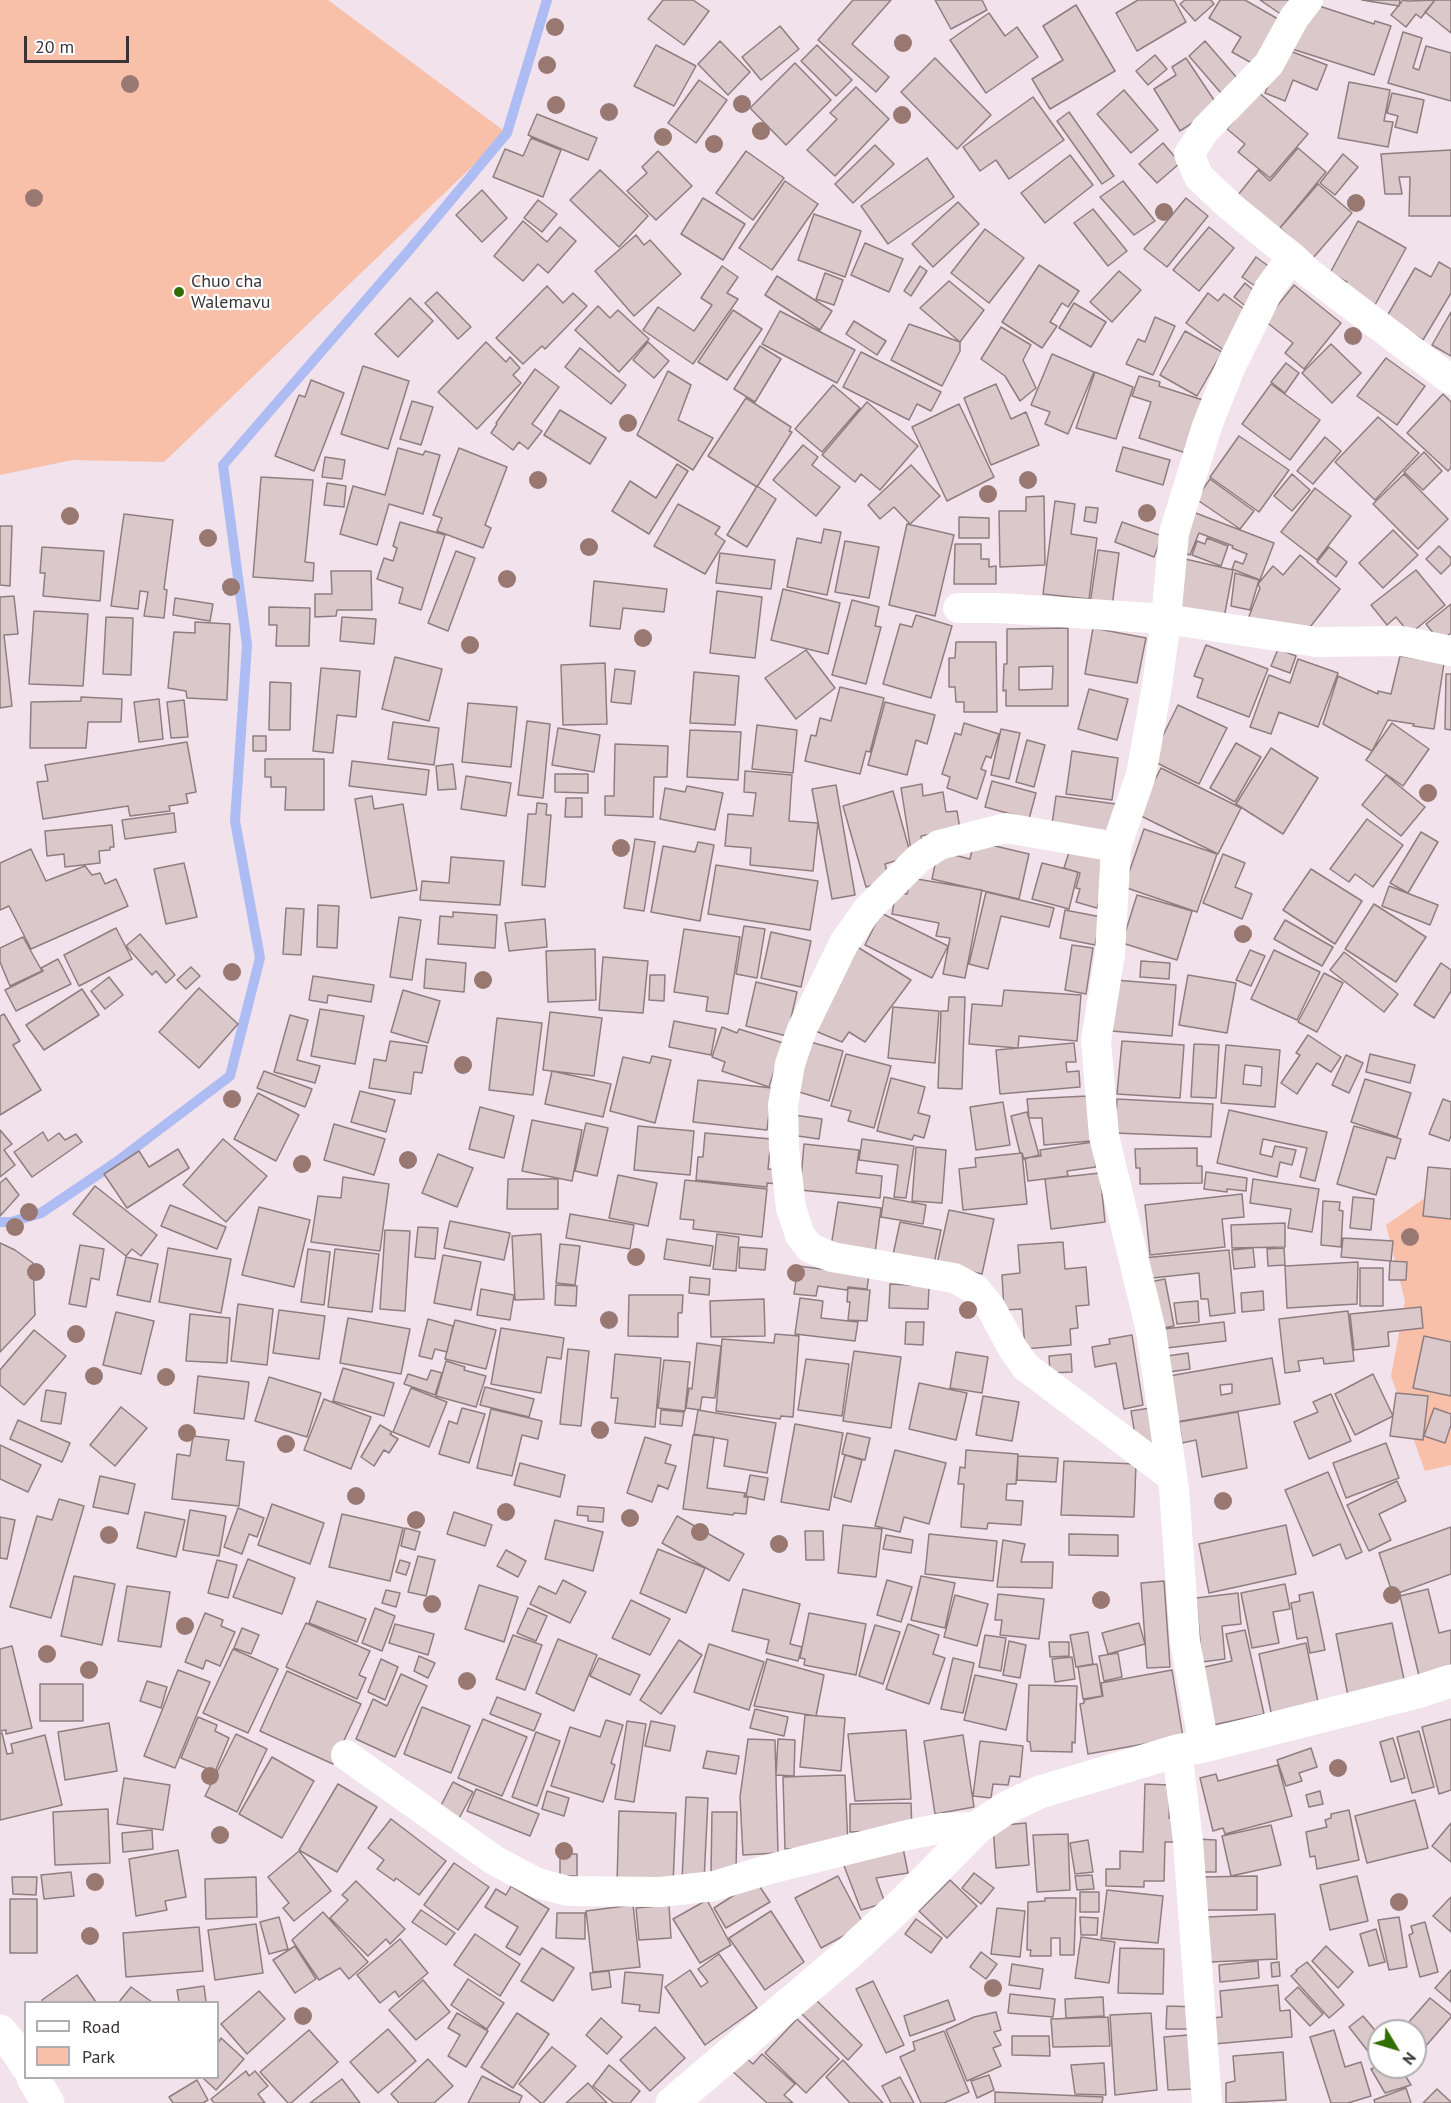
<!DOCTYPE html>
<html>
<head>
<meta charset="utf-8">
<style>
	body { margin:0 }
	#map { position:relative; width:1451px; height:2103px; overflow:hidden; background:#f1e2ec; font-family:"PT Sans",sans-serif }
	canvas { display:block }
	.legend { position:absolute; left:24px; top:2001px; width:195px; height:78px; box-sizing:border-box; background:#fff; border:2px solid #b0adaf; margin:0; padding:8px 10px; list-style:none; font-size:18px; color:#393337 }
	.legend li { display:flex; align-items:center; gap:12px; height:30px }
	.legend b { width:30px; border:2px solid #b0adaf }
	.north { position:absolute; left:1367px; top:2019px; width:60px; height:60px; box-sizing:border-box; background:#fff; border:2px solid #b0adaf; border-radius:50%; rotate:128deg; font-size:16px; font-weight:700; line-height:24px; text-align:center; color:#393337 }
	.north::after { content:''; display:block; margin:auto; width:21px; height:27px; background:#306e00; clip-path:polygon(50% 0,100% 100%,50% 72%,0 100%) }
	.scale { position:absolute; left:24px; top:36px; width:105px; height:27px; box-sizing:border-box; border:3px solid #393337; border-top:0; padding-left:8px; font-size:18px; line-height:21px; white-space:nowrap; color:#393337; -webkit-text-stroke:4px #fff; paint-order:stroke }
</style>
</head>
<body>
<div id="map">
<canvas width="1451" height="2103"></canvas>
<ul class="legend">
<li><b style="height:8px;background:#fff"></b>Road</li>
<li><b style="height:16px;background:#f8bfa9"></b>Park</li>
</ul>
<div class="north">N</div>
<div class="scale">20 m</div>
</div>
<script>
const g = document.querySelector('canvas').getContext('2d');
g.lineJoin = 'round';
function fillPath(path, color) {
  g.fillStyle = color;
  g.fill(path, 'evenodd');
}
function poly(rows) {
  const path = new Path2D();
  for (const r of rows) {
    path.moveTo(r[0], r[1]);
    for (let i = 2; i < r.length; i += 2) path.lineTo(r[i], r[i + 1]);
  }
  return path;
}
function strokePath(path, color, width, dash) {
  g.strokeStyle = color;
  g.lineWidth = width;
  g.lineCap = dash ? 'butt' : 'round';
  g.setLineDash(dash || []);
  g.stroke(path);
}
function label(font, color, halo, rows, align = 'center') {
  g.font = font + ' "PT Sans",sans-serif';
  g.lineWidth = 4.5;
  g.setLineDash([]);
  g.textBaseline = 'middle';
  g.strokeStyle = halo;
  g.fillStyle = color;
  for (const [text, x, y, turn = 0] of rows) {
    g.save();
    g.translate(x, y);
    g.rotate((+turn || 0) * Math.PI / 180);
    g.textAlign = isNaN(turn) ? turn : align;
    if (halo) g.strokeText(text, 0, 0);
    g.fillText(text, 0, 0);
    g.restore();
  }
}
fillPath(poly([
	[0,0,328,0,507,133,164,462,72,460,0,475],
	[1451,1180,1451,1465,1425,1471,1391,1376,1405,1301,1386,1225]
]), '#f8bfa9');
strokePath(poly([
	[0,1222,11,1222,41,1213,115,1163,230,1076,260,958,235,821,247,645,223,465,411,248,507,133,547,0]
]), '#aebcf4', 10);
const building = poly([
	[663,0,693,0,709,11,684,45,648,19,663,0],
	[853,0,891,0,852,44,889,77,876,92,818,40,853,0],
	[935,0,982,0,987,10,951,29,935,0],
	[1138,0,1174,0,1186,22,1137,51,1116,13,1138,0],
	[1185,0,1211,0,1214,4,1195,21,1180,4,1185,0],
	[1220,0,1245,0,1285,23,1259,67,1232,52,1241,37,1209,18,1220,0],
	[1260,0,1292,0,1282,15,1260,0],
	[1362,0,1400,0,1399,6,1362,0],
	[1403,0,1408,1,1435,0,1421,18,1416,14,1406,27,1391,15,1403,0],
	[1435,0,1451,0,1451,33,1425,12,1435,0],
	[1307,2,1374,24,1375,21,1391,26,1374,75,1292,49,1307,2],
	[1076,5,1115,71,1050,109,1032,79,1063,60,1043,26,1076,5],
	[989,13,1005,36,1017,27,1038,57,986,93,950,40,989,13],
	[780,26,799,49,761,80,742,57,780,26],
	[1403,32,1422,38,1413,68,1419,70,1426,46,1451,53,1451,101,1388,83,1403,32],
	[720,41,750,72,728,95,698,64,720,41],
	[1205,41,1244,86,1228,101,1189,56,1205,41],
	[656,45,696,66,674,106,634,86,656,45],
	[817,45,852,80,836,96,801,61,817,45],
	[1282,48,1327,65,1317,90,1293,80,1285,101,1265,93,1282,48],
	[1155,55,1167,69,1148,85,1136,71,1155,55],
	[935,58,991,115,957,149,901,92,935,58],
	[1186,58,1218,106,1180,131,1154,89,1176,75,1172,67,1186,58],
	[795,63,831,100,786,145,750,108,795,63],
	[699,80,727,100,696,143,668,123,699,80],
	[1349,82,1390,90,1384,121,1393,122,1388,147,1338,138,1349,82],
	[856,87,889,119,835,176,807,150,837,119,830,113,856,87],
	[1124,90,1158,130,1131,153,1097,114,1124,90],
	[1258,92,1308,134,1270,178,1238,152,1245,144,1227,129,1258,92],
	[1392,93,1424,100,1417,133,1395,127,1398,116,1387,113,1392,93],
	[1033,97,1064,140,1009,179,996,160,980,171,963,147,1033,97],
	[1069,112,1114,176,1102,184,1057,121,1069,112],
	[537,114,597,138,588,160,528,135,537,114],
	[531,138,561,150,543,197,493,177,505,149,523,156,531,138],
	[1163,143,1180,163,1157,183,1139,164,1163,143],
	[875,145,894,164,853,203,835,184,875,145],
	[1298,148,1326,172,1279,229,1238,195,1258,170,1270,181,1298,148],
	[1451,150,1451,216,1409,216,1410,177,1399,177,1402,194,1385,194,1381,154,1451,150],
	[658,151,692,186,656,220,627,191,647,173,642,167,658,151],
	[746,151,784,178,753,220,716,193,746,151],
	[1343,154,1358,167,1335,195,1320,183,1343,154],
	[1070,155,1093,185,1045,223,1021,193,1070,155],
	[927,158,954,197,888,244,861,206,927,158],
	[600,170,648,216,619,247,570,200,600,170],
	[785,181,818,204,772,270,739,248,785,181],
	[1123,181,1155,221,1134,235,1100,197,1123,181],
	[1318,184,1352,213,1313,258,1280,228,1318,184],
	[482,190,507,218,482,242,456,215,482,190],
	[703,198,745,224,723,260,681,234,703,198],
	[1186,198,1208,216,1167,267,1144,249,1186,198],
	[538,200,557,214,542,232,524,218,538,200],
	[958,202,979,224,933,267,912,244,958,202],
	[1093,209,1127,251,1108,266,1074,223,1093,209],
	[814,214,861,231,845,277,798,260,814,214],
	[523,221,547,242,560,227,576,241,548,273,538,264,523,281,494,256,523,221],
	[1358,221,1406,248,1375,305,1343,289,1347,282,1330,273,1358,221],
	[1209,227,1234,248,1199,291,1173,270,1209,227],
	[985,229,1024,258,989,303,951,273,985,229],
	[636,235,644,245,650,240,681,274,634,316,595,271,636,235],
	[865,243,903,259,889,292,851,275,865,243],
	[1256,257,1271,268,1258,288,1242,277,1256,257],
	[1439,262,1451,269,1451,293,1423,340,1386,318,1415,268,1431,277,1439,262],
	[1039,265,1079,291,1068,307,1062,303,1050,322,1057,326,1042,348,1002,322,1039,265],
	[722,266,738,277,727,293,738,299,693,364,643,330,658,307,694,331,712,305,701,298,722,266],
	[920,266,927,271,911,296,904,291,920,266],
	[1119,271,1141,290,1112,322,1090,302,1119,271],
	[825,273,843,280,834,305,816,299,825,273],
	[777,276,832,311,820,330,765,295,777,276],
	[949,281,984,310,960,342,920,308,949,281],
	[1245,283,1258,294,1248,308,1234,297,1245,283],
	[1294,285,1341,323,1304,369,1285,353,1293,343,1265,321,1294,285],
	[547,286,563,303,573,293,587,306,545,349,542,346,523,364,496,338,547,286],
	[437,292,471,327,458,339,425,303,437,292],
	[1208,293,1218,301,1224,294,1252,315,1225,351,1186,323,1208,293],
	[410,298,433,321,398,357,375,334,410,298],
	[1074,303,1106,322,1091,347,1059,328,1074,303],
	[598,306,610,318,618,310,649,339,619,372,575,330,598,306],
	[733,310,762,329,727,380,698,362,733,310],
	[780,311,855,350,837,383,762,344,780,311],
	[1451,312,1451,356,1432,345,1451,312],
	[1155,317,1175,326,1153,375,1126,364,1138,339,1145,342,1155,317],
	[854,321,886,341,877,355,846,334,854,321],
	[909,324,960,342,960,351,942,386,891,360,909,324],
	[1001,327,1031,345,1023,360,1036,388,1020,401,1005,376,981,359,1001,327],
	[1185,331,1222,352,1197,396,1160,375,1185,331],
	[486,342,506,362,510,357,520,368,513,375,521,383,477,429,438,392,486,342],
	[648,342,669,361,654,378,633,360,648,342],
	[1331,344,1361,373,1332,403,1302,373,1331,344],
	[760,346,781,359,755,402,734,389,760,346],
	[580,348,626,385,611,404,565,367,580,348],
	[861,352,941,392,931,411,917,404,909,420,843,387,861,352],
	[1052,354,1094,372,1068,434,1045,424,1050,412,1031,405,1052,354],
	[1386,358,1425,386,1397,425,1357,396,1386,358],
	[1286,363,1299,373,1285,393,1271,382,1286,363],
	[363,366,409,381,388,449,341,434,363,366],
	[535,369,559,387,532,424,542,431,528,449,519,442,513,450,491,433,497,424,496,423,535,369],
	[668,371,691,385,678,420,713,438,693,470,637,435,668,371],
	[1095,372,1133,387,1116,439,1076,428,1095,372],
	[1139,376,1160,382,1159,386,1203,400,1186,453,1139,438,1151,402,1132,396,1139,376],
	[311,380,344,393,314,471,275,456,299,395,305,397,311,380],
	[996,384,1011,419,1026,412,1039,445,991,465,964,398,996,384],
	[1271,384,1320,420,1290,460,1242,424,1271,384],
	[833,385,860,408,822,452,795,429,833,385],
	[1443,394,1451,402,1451,468,1448,471,1407,433,1443,394],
	[746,398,791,427,789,431,792,432,757,487,708,456,746,398],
	[412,401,433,407,421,445,400,439,412,401],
	[867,402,918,446,880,490,861,474,855,482,822,455,867,402],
	[959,404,994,477,947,501,912,427,959,404],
	[560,410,606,438,590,464,544,435,560,410],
	[1378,417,1419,453,1375,500,1335,462,1378,417],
	[1239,436,1289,470,1259,512,1210,477,1239,436],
	[1325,437,1341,451,1313,484,1297,471,1325,437],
	[803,445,818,457,812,465,840,487,816,516,773,480,803,445],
	[1123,447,1170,460,1163,485,1116,471,1123,447],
	[398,448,423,455,425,451,440,455,423,514,389,504,377,545,340,534,353,486,385,495,398,448],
	[459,448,507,467,485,525,491,528,483,548,437,531,442,518,433,515,459,448],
	[1424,452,1442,471,1423,490,1404,472,1424,452],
	[325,457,345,460,342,479,322,477,325,457],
	[677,464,688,471,649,534,612,511,630,481,656,498,677,464],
	[911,465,940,496,910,524,894,507,880,519,868,505,911,465],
	[1292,474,1310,490,1292,511,1274,496,1292,474],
	[1404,474,1448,519,1418,549,1373,504,1404,474],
	[261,477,313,480,305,562,314,563,313,581,253,577,261,477],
	[1210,479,1254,511,1240,529,1196,499,1210,479],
	[327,483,346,486,344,507,324,505,327,483],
	[757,486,776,499,747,547,727,535,757,486],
	[1315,488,1351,516,1317,560,1281,532,1315,488],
	[1044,496,1045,565,1000,567,999,511,1026,511,1026,497,1044,496],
	[1055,501,1075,504,1071,534,1097,538,1089,599,1043,594,1055,501],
	[678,504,720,527,715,534,725,541,705,574,654,546,678,504],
	[1086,507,1098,508,1096,523,1084,521,1086,507],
	[1193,512,1274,543,1260,580,1232,569,1235,561,1243,564,1247,554,1232,548,1233,546,1199,533,1190,555,1178,551,1193,512],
	[124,514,173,520,164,589,167,590,164,618,144,616,148,592,140,591,138,609,111,606,124,514],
	[959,517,989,518,989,538,959,538,959,517],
	[400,522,445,535,421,610,399,603,403,588,377,579,384,558,393,561,397,548,393,546,400,522],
	[1122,522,1162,536,1154,557,1115,542,1122,522],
	[907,524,954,535,935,616,889,605,907,524],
	[0,526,12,526,10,586,0,585,0,526],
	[824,529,841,532,827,595,787,587,797,538,821,543,824,529],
	[1393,530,1418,555,1383,588,1359,563,1393,530],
	[1207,538,1228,546,1221,566,1192,555,1197,541,1205,544,1207,538],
	[845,541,879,547,869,598,835,592,845,541],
	[955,544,981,544,981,559,989,559,989,567,996,566,996,584,954,584,955,544],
	[1439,546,1451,558,1451,564,1441,574,1426,559,1439,546],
	[42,547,104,551,100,601,43,596,45,573,40,573,42,547],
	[1329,547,1347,562,1336,577,1317,562,1329,547],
	[1098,550,1119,553,1111,614,1089,611,1098,550],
	[456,551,475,558,448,631,428,623,456,551],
	[720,553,775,560,771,589,716,583,720,553],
	[1300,555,1340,589,1303,636,1248,619,1260,588,1258,584,1273,566,1283,575,1300,555],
	[1181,558,1233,570,1224,618,1171,606,1181,558],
	[1416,570,1445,605,1410,634,1396,617,1387,625,1371,605,1416,570],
	[331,571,371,571,372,610,337,610,336,616,315,617,315,594,332,594,331,571],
	[1235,573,1259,580,1250,610,1231,606,1235,573],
	[594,581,667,589,664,612,623,608,620,629,590,626,594,581],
	[783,589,840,603,828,654,771,640,783,589],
	[717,591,762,597,755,658,710,653,717,591],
	[14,596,18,634,4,635,12,706,0,708,0,597,14,596],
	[175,598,213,604,210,621,173,615,175,598],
	[852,600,879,607,875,626,881,627,866,684,832,675,852,600],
	[1451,604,1451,633,1440,642,1426,624,1451,604],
	[269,607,310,608,309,646,276,646,277,625,269,625,269,607],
	[34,611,88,614,83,686,29,684,34,611],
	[916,615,952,626,931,698,883,684,900,624,912,627,916,615],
	[106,617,133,618,131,675,103,674,106,617],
	[342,617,376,619,374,644,340,641,342,617],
	[195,622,230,624,227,700,187,698,186,691,168,688,174,632,195,633,195,622],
	[1068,628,1068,706,1006,706,1006,690,1003,691,1004,664,1007,664,1007,629,1068,628],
	[1053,666,1052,689,1019,690,1019,667,1053,666],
	[1093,628,1146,638,1137,683,1085,674,1093,628],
	[956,642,996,642,997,712,964,712,964,702,956,702,955,687,949,687,949,658,955,658,956,642],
	[1206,645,1268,669,1249,717,1197,697,1203,679,1194,676,1206,645],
	[1278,649,1296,656,1290,673,1271,666,1278,649],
	[806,650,835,688,796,719,765,678,806,650],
	[1400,656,1444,663,1434,729,1413,726,1414,724,1388,720,1372,751,1323,724,1338,676,1378,694,1378,691,1391,694,1400,656],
	[395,657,442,669,429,721,382,709,395,657],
	[1298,659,1338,673,1318,727,1279,712,1271,734,1250,727,1269,675,1290,683,1298,659],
	[605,663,607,724,563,725,561,665,605,663],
	[321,668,360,671,356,717,337,715,333,753,313,751,321,668],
	[615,669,635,671,631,704,611,702,615,669],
	[694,672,739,676,735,725,690,723,694,672],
	[1446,674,1451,674,1451,730,1445,729,1446,674],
	[270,682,291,683,290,730,269,730,270,682],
	[840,687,884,698,870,752,866,751,860,774,805,761,811,735,816,736,820,718,831,721,840,687],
	[1089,689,1128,699,1117,740,1078,729,1089,689],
	[81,697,122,699,121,722,88,722,86,748,30,748,31,702,81,701,81,697],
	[159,699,163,739,139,742,134,702,159,699],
	[184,700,188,737,171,738,167,702,184,700],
	[885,702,935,715,927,744,916,740,907,775,868,765,885,702],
	[468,703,517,707,511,767,462,762,468,703],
	[1178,705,1227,728,1199,784,1151,760,1178,705],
	[527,721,550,724,543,798,518,795,527,721],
	[393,722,439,728,434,765,388,759,393,722],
	[964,723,999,734,991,758,986,756,981,769,986,771,977,799,947,788,950,777,942,774,955,733,961,735,964,723],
	[1392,723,1429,749,1403,786,1366,760,1392,723],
	[757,725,797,730,793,773,752,769,757,725],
	[558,728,600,735,594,772,552,765,558,728],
	[1001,729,1020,733,1009,779,991,775,1001,729],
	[690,730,741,732,738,780,687,777,690,730],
	[253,736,266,736,266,751,253,751,253,736],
	[1027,740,1045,745,1034,787,1016,782,1027,740],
	[187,742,196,792,186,794,188,803,169,806,170,811,130,816,128,806,43,819,37,782,48,781,45,765,187,742],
	[1236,743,1261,757,1235,802,1210,788,1236,743],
	[615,744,668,746,667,777,654,777,653,817,605,815,605,796,614,796,615,744],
	[1271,748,1318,778,1283,834,1236,804,1271,748],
	[1072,751,1118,758,1112,800,1066,794,1072,751],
	[265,759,324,759,324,810,285,810,286,787,271,787,271,777,265,777,265,759],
	[352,761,429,770,426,795,349,786,352,761],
	[453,764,456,789,438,790,436,766,453,764],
	[1161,768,1241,808,1218,854,1137,814,1161,768],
	[745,771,792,775,789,821,818,823,813,871,750,865,751,848,725,846,728,814,753,816,756,793,744,792,745,771],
	[555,774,588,774,588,793,555,792,555,774],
	[1386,775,1425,807,1401,836,1362,805,1386,775],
	[466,776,511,783,506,816,461,809,466,776],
	[992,781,1036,793,1029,819,985,807,992,781],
	[922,784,923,796,943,792,946,812,957,811,960,829,921,836,923,849,911,851,901,788,922,784],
	[836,785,855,895,832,899,812,789,836,785],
	[687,786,723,793,715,830,660,819,665,788,685,792,687,786],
	[893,791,911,856,885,864,889,880,866,887,843,806,893,791],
	[372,796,374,809,403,804,417,890,371,898,355,799,372,796],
	[1056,796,1116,804,1112,839,1051,831,1056,796],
	[566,798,582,798,582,817,565,817,566,798],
	[537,803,547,804,546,815,551,815,545,887,522,885,528,814,536,814,537,803],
	[174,813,176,832,125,839,122,820,174,813],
	[1367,819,1403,845,1373,887,1355,874,1349,882,1330,869,1367,819],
	[112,825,114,847,110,847,110,850,99,851,100,863,65,867,64,854,47,856,45,831,112,825],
	[1144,829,1217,854,1197,912,1124,887,1144,829],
	[1421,832,1438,842,1408,893,1390,883,1421,832],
	[635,839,655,842,644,911,624,908,635,839],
	[974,841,1029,854,1019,899,932,879,938,851,970,859,974,841],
	[698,842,714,845,700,921,651,912,663,846,695,852,698,842],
	[31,849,46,881,85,866,92,875,100,873,105,884,116,879,128,906,31,949,9,906,0,910,0,863,31,849],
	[1070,849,1111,860,1097,908,1076,902,1080,889,1076,888,1080,873,1064,868,1070,849],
	[1223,854,1245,863,1235,887,1252,894,1242,919,1203,903,1223,854],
	[451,857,504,861,500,905,420,900,422,881,449,883,451,857],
	[184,863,197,917,166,924,154,869,184,863],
	[1042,863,1078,872,1069,909,1032,899,1042,863],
	[716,865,818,881,810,930,708,914,716,865],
	[1311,869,1362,901,1335,944,1283,910,1311,869],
	[911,878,982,890,965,978,943,974,950,938,936,936,939,923,892,914,896,892,907,894,911,878],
	[1389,886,1438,905,1430,925,1382,906,1389,886],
	[986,892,1054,908,1049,927,1001,916,988,969,969,964,986,892],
	[1137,895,1192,911,1177,960,1122,943,1137,895],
	[1374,904,1426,937,1396,982,1345,949,1374,904],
	[318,905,339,906,337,948,317,947,318,905],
	[286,908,304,909,301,955,283,954,286,908],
	[1065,910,1101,917,1095,945,1060,938,1065,910],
	[453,912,497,915,495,948,438,944,440,916,453,917,453,912],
	[881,913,948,946,932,978,865,945,881,913],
	[399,917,421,920,412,980,390,977,399,917],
	[545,919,547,947,509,951,505,923,545,919],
	[1285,920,1333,947,1322,966,1274,939,1285,920],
	[744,926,765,929,757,978,736,974,744,926],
	[116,928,132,959,79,986,64,955,116,928],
	[684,929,740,937,728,1014,706,1011,708,997,674,992,684,929],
	[771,932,811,941,801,987,761,978,771,932],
	[140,934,175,975,166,983,156,971,152,975,126,946,140,934],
	[23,937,42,971,10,986,0,962,0,948,23,937],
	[851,943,911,980,865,1042,849,1032,842,1042,813,1030,851,943],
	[1072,945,1093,948,1086,994,1065,990,1072,945],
	[595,949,596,1000,548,1002,546,951,595,949],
	[1250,950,1265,956,1251,986,1236,980,1250,950],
	[1274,950,1320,972,1297,1020,1251,999,1274,950],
	[1344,952,1398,994,1384,1012,1330,970,1344,952],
	[603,957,648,961,643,1013,599,1010,603,957],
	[58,959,71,984,16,1011,5,990,43,971,41,968,58,959],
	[426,959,466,963,464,992,424,988,426,959],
	[1141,961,1170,963,1169,979,1140,977,1141,961],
	[1441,963,1451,970,1451,991,1434,1018,1414,1005,1441,963],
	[191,967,200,976,186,989,177,980,191,967],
	[1324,973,1343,983,1317,1032,1298,1022,1324,973],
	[650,975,665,975,664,1001,649,1000,650,975],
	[1188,975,1236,983,1227,1033,1179,1025,1188,975],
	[313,976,374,985,371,1002,328,995,327,1003,309,1000,313,976],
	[109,977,123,995,105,1009,91,991,109,977],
	[1115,980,1176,985,1172,1036,1111,1031,1115,980],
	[756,982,797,992,787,1036,746,1026,756,982],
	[199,988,238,1024,199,1068,159,1032,199,988],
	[82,989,99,1015,44,1050,26,1025,82,989],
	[403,990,440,1001,428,1043,391,1032,403,990],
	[1004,990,1081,995,1077,1041,1019,1036,1018,1048,969,1044,972,1004,1002,1006,1004,990],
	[949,997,965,997,962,1089,938,1088,941,1011,948,1011,949,997],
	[893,1007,939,1011,935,1063,888,1058,893,1007],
	[320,1009,364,1016,355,1064,311,1056,320,1009],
	[550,1012,602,1018,594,1076,543,1070,550,1012],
	[4,1014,20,1041,13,1045,41,1090,0,1115,0,1016,4,1014],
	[290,1015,308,1020,297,1060,320,1066,315,1083,274,1072,290,1015],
	[497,1018,542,1023,533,1095,489,1090,497,1018],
	[674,1021,716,1029,711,1055,669,1047,674,1021],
	[722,1027,737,1033,739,1029,783,1043,769,1087,722,1071,725,1062,712,1057,722,1027],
	[1308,1035,1341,1057,1331,1072,1317,1063,1297,1094,1281,1083,1300,1055,1296,1053,1308,1035],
	[803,1040,843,1051,829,1101,789,1089,803,1040],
	[390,1041,427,1046,422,1073,414,1072,411,1094,369,1088,374,1059,386,1061,390,1041],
	[1122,1041,1184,1045,1180,1098,1117,1094,1122,1041],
	[1074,1043,1076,1062,1066,1062,1067,1072,1079,1071,1080,1087,1000,1094,996,1050,1074,1043],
	[1194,1044,1219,1045,1216,1098,1191,1097,1194,1044],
	[1226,1045,1280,1050,1275,1107,1221,1103,1226,1045],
	[1245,1065,1262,1067,1261,1086,1243,1084,1245,1065],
	[846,1054,891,1066,874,1128,848,1121,851,1111,831,1106,846,1054],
	[1370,1054,1415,1065,1410,1083,1366,1072,1370,1054],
	[1346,1055,1363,1063,1349,1093,1332,1085,1346,1055],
	[652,1056,671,1060,655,1123,610,1111,623,1057,650,1063,652,1056],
	[264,1071,312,1089,305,1107,257,1088,264,1071],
	[552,1071,611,1084,603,1117,545,1104,552,1071],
	[891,1078,925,1087,918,1113,930,1116,924,1138,914,1135,912,1140,877,1131,891,1078],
	[1365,1079,1411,1093,1397,1137,1351,1122,1365,1079],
	[698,1080,772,1088,767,1130,693,1122,698,1080],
	[360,1091,395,1100,386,1132,351,1122,360,1091],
	[258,1093,299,1115,276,1161,234,1139,258,1093],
	[1087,1096,1091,1141,1044,1145,1042,1118,1029,1118,1027,1099,1087,1096],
	[1117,1099,1213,1104,1211,1137,1115,1133,1117,1099],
	[1443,1099,1451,1102,1451,1136,1449,1141,1429,1134,1443,1099],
	[1003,1102,1010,1145,976,1150,970,1107,1003,1102],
	[480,1107,514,1116,504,1158,469,1149,480,1107],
	[1229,1110,1327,1132,1315,1181,1300,1177,1307,1148,1263,1139,1260,1154,1272,1157,1275,1146,1296,1150,1292,1165,1280,1162,1277,1177,1217,1163,1229,1110],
	[1027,1112,1039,1155,1024,1159,1022,1153,1020,1153,1011,1116,1027,1112],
	[794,1115,822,1119,819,1139,791,1135,794,1115],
	[532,1120,582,1130,572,1181,522,1171,532,1120],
	[586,1123,608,1128,597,1176,575,1171,586,1123],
	[334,1124,385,1139,374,1175,324,1160,334,1124],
	[638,1126,694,1131,690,1175,634,1170,638,1126],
	[1354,1126,1401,1139,1395,1159,1387,1157,1376,1195,1337,1184,1354,1126],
	[0,1130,12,1144,4,1150,15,1165,0,1177,0,1130],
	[43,1132,48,1141,59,1133,65,1140,76,1134,82,1142,32,1177,14,1152,43,1132],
	[705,1133,771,1139,768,1169,779,1170,778,1184,767,1183,767,1187,696,1180,698,1157,703,1157,705,1133],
	[223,1139,267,1176,226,1222,183,1185,223,1139],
	[862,1139,914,1146,906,1198,894,1197,898,1165,859,1160,862,1139],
	[1093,1142,1096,1167,1067,1171,1068,1176,1028,1181,1025,1158,1041,1156,1040,1150,1093,1142],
	[804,1144,859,1150,856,1173,882,1176,880,1198,800,1190,804,1144],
	[916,1147,946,1150,942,1203,912,1201,916,1147],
	[1197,1148,1197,1166,1202,1166,1202,1183,1140,1184,1140,1168,1136,1168,1135,1149,1197,1148],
	[178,1149,189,1168,127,1208,104,1174,139,1151,149,1167,178,1149],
	[1022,1153,1027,1204,963,1210,959,1169,976,1167,975,1158,1022,1153],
	[438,1154,473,1168,457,1207,422,1193,438,1154],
	[1428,1167,1451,1169,1451,1219,1423,1216,1428,1167],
	[1206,1172,1247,1178,1246,1191,1227,1189,1227,1192,1204,1189,1206,1172],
	[1100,1173,1105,1222,1051,1229,1045,1179,1100,1173],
	[618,1175,657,1183,648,1226,609,1218,618,1175],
	[343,1177,389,1184,380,1251,311,1242,318,1196,341,1198,343,1177],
	[6,1178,19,1195,0,1216,0,1183,6,1178],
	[508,1179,558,1179,558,1209,507,1209,508,1179],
	[1253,1179,1319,1189,1312,1232,1288,1228,1291,1209,1250,1203,1253,1179],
	[685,1180,767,1189,762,1237,693,1229,694,1220,680,1219,685,1180],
	[95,1186,157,1235,141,1256,132,1249,126,1256,73,1214,95,1186],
	[1242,1194,1244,1217,1222,1219,1225,1247,1150,1255,1145,1205,1242,1194],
	[884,1197,926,1205,923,1224,881,1217,884,1197],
	[1353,1197,1374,1199,1371,1230,1350,1228,1353,1197],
	[1323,1201,1340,1202,1339,1210,1343,1211,1341,1247,1321,1245,1323,1201],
	[838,1202,881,1208,875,1253,831,1247,838,1202],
	[170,1205,226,1227,217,1249,161,1226,170,1205],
	[259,1207,310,1220,294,1287,242,1275,259,1207],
	[949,1210,994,1219,982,1274,937,1264,949,1210],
	[570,1214,634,1225,630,1249,566,1238,570,1214],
	[450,1221,510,1233,504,1260,444,1248,450,1221],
	[900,1222,941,1230,934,1264,893,1255,900,1222],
	[1285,1223,1285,1247,1232,1248,1231,1225,1285,1223],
	[418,1227,438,1228,435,1259,415,1257,418,1227],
	[385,1230,410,1231,405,1311,380,1309,385,1230],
	[541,1234,544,1299,515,1300,512,1236,541,1234],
	[717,1234,739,1237,736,1271,713,1269,717,1234],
	[1343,1238,1393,1241,1391,1261,1341,1257,1343,1238],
	[667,1239,713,1246,710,1266,664,1259,667,1239],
	[1063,1242,1065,1269,1086,1267,1089,1305,1076,1306,1078,1328,1070,1329,1071,1345,1025,1349,1022,1309,1004,1310,1002,1275,1020,1273,1018,1245,1063,1242],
	[0,1243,15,1250,33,1263,35,1315,0,1352,0,1243],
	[560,1244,580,1246,575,1285,556,1283,560,1244],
	[80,1245,104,1249,99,1280,91,1278,86,1307,69,1304,80,1245],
	[740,1247,767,1249,765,1270,739,1268,740,1247],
	[168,1248,231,1259,221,1313,159,1302,168,1248],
	[1253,1248,1255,1267,1234,1269,1232,1250,1253,1248],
	[1284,1248,1285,1265,1268,1266,1267,1249,1284,1248],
	[308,1249,330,1252,324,1305,301,1302,308,1249],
	[335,1249,379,1254,372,1312,328,1307,335,1249],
	[1229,1250,1235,1313,1210,1316,1208,1299,1201,1299,1199,1273,1143,1279,1142,1258,1229,1250],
	[443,1255,481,1262,471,1310,434,1303,443,1255],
	[126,1257,158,1264,150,1302,117,1295,126,1257],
	[1390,1261,1407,1262,1406,1280,1389,1280,1390,1261],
	[1358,1262,1357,1304,1287,1308,1285,1266,1358,1262],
	[798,1266,869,1275,867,1289,848,1287,847,1290,818,1286,816,1296,794,1294,798,1266],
	[1360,1268,1383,1268,1383,1306,1360,1306,1360,1268],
	[690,1277,710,1279,709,1295,689,1293,690,1277],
	[1165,1279,1174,1326,1152,1330,1144,1283,1165,1279],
	[890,1284,929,1286,928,1309,889,1308,890,1284],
	[556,1285,577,1286,576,1306,555,1305,556,1285],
	[848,1288,870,1290,867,1321,848,1320,850,1302,847,1302,848,1288],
	[481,1289,514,1295,510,1320,477,1315,481,1289],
	[1263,1291,1264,1310,1242,1312,1241,1293,1263,1291],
	[629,1295,683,1295,682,1313,678,1313,678,1337,628,1336,629,1295],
	[800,1298,823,1301,821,1318,858,1322,855,1341,795,1334,800,1298],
	[764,1299,765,1336,711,1337,710,1301,764,1299],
	[1198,1301,1199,1322,1177,1324,1174,1303,1198,1301],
	[238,1304,273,1309,267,1365,231,1361,238,1304],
	[1421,1307,1423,1328,1388,1332,1389,1346,1354,1350,1350,1314,1421,1307],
	[279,1310,325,1316,319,1359,273,1353,279,1310],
	[1348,1311,1354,1361,1324,1364,1323,1358,1298,1361,1300,1371,1285,1373,1279,1319,1348,1311],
	[116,1312,154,1321,141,1374,103,1365,116,1312],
	[190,1314,230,1318,227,1363,186,1361,190,1314],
	[348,1318,410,1329,401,1374,340,1363,348,1318],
	[428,1319,453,1326,447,1352,435,1349,432,1359,419,1356,428,1319],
	[455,1320,496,1330,486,1369,445,1359,455,1320],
	[906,1322,924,1322,923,1345,905,1344,906,1322],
	[1224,1322,1226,1341,1166,1348,1164,1329,1224,1322],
	[501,1328,564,1338,561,1359,547,1357,541,1393,491,1384,501,1328],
	[34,1330,66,1356,24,1405,0,1385,0,1370,34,1330],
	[775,1334,799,1336,793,1417,781,1416,780,1419,716,1411,722,1339,774,1343,775,1334],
	[1132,1335,1143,1405,1124,1409,1116,1363,1095,1367,1092,1347,1110,1344,1109,1339,1132,1335],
	[1424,1336,1451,1342,1451,1396,1413,1388,1424,1336],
	[697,1343,721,1346,715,1398,702,1397,700,1410,686,1408,689,1388,692,1389,697,1343],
	[568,1349,589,1351,581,1426,560,1424,568,1349],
	[854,1351,901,1357,891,1428,843,1421,854,1351],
	[956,1352,988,1357,982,1393,950,1388,956,1352],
	[1188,1353,1190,1369,1169,1372,1167,1356,1188,1353],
	[615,1354,661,1358,655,1427,615,1423,618,1398,611,1398,615,1354],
	[1071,1354,1072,1372,1050,1373,1049,1356,1071,1354],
	[1272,1358,1280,1404,1176,1422,1169,1376,1272,1358],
	[1232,1384,1232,1393,1221,1395,1220,1385,1232,1384],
	[806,1359,849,1364,842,1416,798,1410,806,1359],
	[664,1360,690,1362,685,1411,658,1408,664,1360],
	[446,1361,465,1367,464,1370,486,1376,476,1407,436,1396,446,1361],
	[343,1368,394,1383,384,1416,333,1401,343,1368],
	[431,1370,442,1373,435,1395,404,1384,408,1374,427,1380,431,1370],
	[1373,1374,1393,1416,1355,1435,1335,1394,1373,1374],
	[198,1376,249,1382,244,1419,194,1413,198,1376],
	[269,1377,321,1393,307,1437,255,1421,269,1377],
	[919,1383,967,1393,956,1440,909,1429,919,1383],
	[485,1387,534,1399,529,1417,480,1405,485,1387],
	[411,1388,447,1402,429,1447,393,1432,411,1388],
	[46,1390,66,1393,61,1424,41,1421,46,1390],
	[1396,1393,1428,1396,1423,1440,1390,1436,1396,1393],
	[1331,1394,1351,1441,1309,1459,1294,1422,1318,1412,1313,1402,1331,1394],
	[983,1396,1019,1402,1012,1441,976,1435,983,1396],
	[324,1399,371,1417,351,1469,304,1450,324,1399],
	[121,1407,147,1428,115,1466,90,1445,121,1407],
	[462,1408,485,1414,469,1463,439,1454,449,1421,457,1424,462,1408],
	[1150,1408,1156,1443,1137,1447,1131,1411,1150,1408],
	[1434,1408,1451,1414,1451,1425,1445,1443,1424,1436,1434,1408],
	[491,1409,542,1421,538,1439,522,1435,512,1476,477,1468,491,1409],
	[661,1410,684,1412,682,1426,660,1424,661,1410],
	[698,1410,776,1423,767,1473,724,1466,728,1440,694,1434,698,1410],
	[1238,1412,1247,1468,1202,1477,1196,1440,1182,1443,1179,1422,1238,1412],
	[18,1420,70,1443,62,1462,10,1439,18,1420],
	[795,1424,843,1433,829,1510,781,1502,795,1424],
	[380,1425,392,1432,390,1434,398,1439,389,1453,384,1450,374,1466,361,1457,380,1425],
	[847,1433,870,1438,865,1460,842,1454,847,1433],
	[693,1435,714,1437,707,1488,745,1493,744,1497,748,1497,746,1514,734,1513,733,1515,683,1509,693,1435],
	[193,1436,229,1440,226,1460,244,1462,239,1506,172,1499,177,1454,190,1456,193,1436],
	[645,1437,671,1445,665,1463,676,1466,668,1489,658,1485,652,1502,627,1493,645,1437],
	[1386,1443,1399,1478,1346,1498,1333,1463,1386,1443],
	[0,1445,41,1465,28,1492,0,1479,0,1445],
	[895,1450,946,1463,929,1524,904,1517,900,1532,875,1526,895,1450],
	[966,1450,1018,1454,1016,1484,1007,1484,1006,1500,1023,1501,1021,1525,988,1523,987,1529,961,1527,964,1484,958,1484,960,1467,965,1468,966,1450],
	[845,1455,862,1460,851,1502,834,1497,845,1455],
	[1018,1456,1058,1458,1056,1482,1017,1480,1018,1456],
	[1064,1461,1136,1464,1134,1517,1061,1515,1064,1461],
	[520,1463,565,1475,560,1497,514,1485,520,1463],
	[1328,1472,1362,1552,1346,1559,1340,1544,1313,1556,1285,1490,1328,1472],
	[750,1475,768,1478,764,1500,746,1496,750,1475],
	[100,1476,135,1484,128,1514,93,1507,100,1476],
	[1397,1481,1406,1501,1379,1514,1391,1540,1369,1551,1347,1505,1397,1481],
	[59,1499,84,1506,51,1618,10,1607,37,1516,52,1520,59,1499],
	[272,1504,324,1523,310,1564,258,1545,272,1504],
	[578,1506,604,1508,603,1522,588,1521,588,1516,577,1515,578,1506],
	[238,1508,264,1518,257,1537,249,1534,242,1554,224,1547,238,1508],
	[190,1510,226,1516,219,1556,183,1550,190,1510],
	[145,1512,185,1520,176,1557,137,1548,145,1512],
	[454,1512,492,1525,485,1546,447,1534,454,1512],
	[342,1514,403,1528,390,1581,329,1567,342,1514],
	[677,1516,744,1554,729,1581,662,1543,677,1516],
	[0,1517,15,1520,7,1559,0,1558,0,1517],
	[555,1520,603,1532,593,1571,545,1559,555,1520],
	[843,1525,882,1529,876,1577,838,1573,843,1525],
	[1286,1525,1296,1574,1209,1593,1199,1544,1286,1525],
	[1451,1527,1451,1574,1393,1595,1379,1553,1451,1527],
	[405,1528,420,1532,415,1550,401,1546,405,1528],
	[805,1531,823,1531,824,1560,806,1560,805,1531],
	[929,1534,997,1541,993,1581,925,1574,929,1534],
	[1069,1534,1118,1535,1118,1556,1069,1555,1069,1534],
	[886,1535,913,1540,911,1553,883,1549,886,1535],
	[1003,1540,1025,1544,1021,1562,1053,1562,1052,1588,997,1587,1003,1540],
	[658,1549,705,1568,686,1613,640,1593,658,1549],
	[506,1550,526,1561,518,1577,497,1566,506,1550],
	[418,1556,435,1560,426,1596,408,1592,418,1556],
	[248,1559,295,1578,282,1614,233,1597,248,1559],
	[217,1560,237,1565,228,1598,208,1593,217,1560],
	[400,1560,410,1563,406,1575,396,1572,400,1560],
	[74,1576,115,1584,102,1645,61,1636,74,1576],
	[921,1576,955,1583,945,1628,911,1620,921,1576],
	[563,1580,586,1592,570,1623,530,1604,539,1586,556,1594,563,1580],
	[887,1580,912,1587,901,1622,877,1615,887,1580],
	[1164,1581,1170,1667,1147,1668,1141,1583,1164,1581],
	[1285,1584,1290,1609,1273,1612,1279,1643,1252,1648,1241,1593,1285,1584],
	[479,1585,518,1597,504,1642,465,1629,479,1585],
	[127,1586,170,1592,161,1647,118,1641,127,1586],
	[743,1589,800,1604,790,1644,802,1647,798,1661,766,1653,769,1640,732,1631,743,1589],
	[1428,1589,1439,1633,1451,1630,1451,1673,1420,1680,1400,1596,1428,1589],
	[386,1590,400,1593,396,1607,382,1603,386,1590],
	[1313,1592,1325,1650,1310,1653,1307,1637,1297,1639,1291,1603,1300,1601,1299,1595,1313,1592],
	[1238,1593,1241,1624,1222,1626,1225,1659,1202,1662,1196,1598,1238,1593],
	[998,1594,1044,1599,1039,1639,1000,1635,1002,1620,995,1620,998,1594],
	[955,1595,988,1604,977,1646,944,1637,955,1595],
	[631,1600,670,1619,650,1655,612,1638,631,1600],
	[317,1601,366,1619,357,1642,309,1623,317,1601],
	[375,1608,395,1616,382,1651,362,1643,375,1608],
	[528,1608,547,1616,536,1641,517,1633,528,1608],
	[205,1613,223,1620,221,1626,235,1632,220,1666,206,1660,203,1669,185,1662,205,1613],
	[809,1613,866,1624,856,1675,804,1665,805,1659,800,1658,809,1613],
	[306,1623,370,1651,359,1675,366,1678,357,1699,286,1667,306,1623],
	[1139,1623,1145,1644,1108,1654,1102,1633,1139,1623],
	[1392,1623,1405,1684,1348,1696,1336,1634,1392,1623],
	[395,1624,434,1634,428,1655,389,1643,395,1624],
	[908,1624,939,1635,933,1654,945,1658,929,1704,886,1689,908,1624],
	[875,1625,900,1632,883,1684,859,1676,875,1625],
	[242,1628,259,1635,251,1654,234,1648,242,1628],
	[1245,1630,1264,1714,1213,1725,1200,1668,1232,1661,1226,1634,1245,1630],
	[1088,1632,1093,1664,1076,1667,1070,1635,1088,1632],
	[513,1635,542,1645,525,1690,496,1679,513,1635],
	[985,1635,1006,1638,1001,1671,979,1667,985,1635],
	[558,1639,597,1655,574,1711,536,1693,558,1639],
	[679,1640,702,1655,661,1714,640,1700,679,1640],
	[1009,1641,1026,1645,1020,1678,1003,1675,1009,1641],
	[1049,1642,1069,1642,1069,1656,1050,1657,1049,1642],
	[1306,1643,1319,1707,1272,1717,1259,1654,1306,1643],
	[709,1644,764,1662,749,1710,694,1692,709,1644],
	[12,1646,32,1728,6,1734,6,1730,0,1731,0,1649,12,1646],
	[233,1649,278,1669,248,1733,203,1713,233,1649],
	[1118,1653,1122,1677,1104,1681,1099,1656,1118,1653],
	[419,1656,435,1663,428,1678,414,1671,419,1656],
	[1072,1657,1075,1679,1055,1682,1052,1659,1072,1657],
	[599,1658,640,1675,630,1695,590,1676,599,1658],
	[953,1658,974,1663,963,1713,941,1709,953,1658],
	[381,1659,398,1667,385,1700,368,1692,381,1659],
	[767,1659,824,1675,816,1716,754,1706,767,1659],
	[1097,1664,1102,1696,1083,1699,1078,1667,1097,1664],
	[178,1670,210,1682,175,1768,144,1756,178,1670],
	[1172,1670,1183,1737,1088,1754,1080,1704,1084,1703,1084,1700,1103,1696,1101,1683,1172,1670],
	[287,1671,361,1704,333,1764,260,1731,287,1671],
	[401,1674,427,1686,395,1757,356,1739,373,1699,387,1706,401,1674],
	[975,1675,1017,1684,1006,1730,964,1720,975,1675],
	[147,1681,167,1687,161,1708,140,1701,147,1681],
	[40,1684,83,1684,83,1721,40,1721,40,1684],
	[1029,1685,1077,1686,1075,1743,1072,1742,1072,1752,1031,1751,1030,1742,1027,1741,1029,1685],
	[497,1697,541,1714,534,1731,490,1714,497,1697],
	[422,1707,470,1726,451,1773,404,1754,422,1707],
	[755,1709,788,1717,784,1736,750,1728,755,1709],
	[805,1715,845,1718,841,1771,800,1767,805,1715],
	[198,1717,217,1725,215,1731,229,1738,215,1772,181,1758,198,1717],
	[483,1719,527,1737,502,1796,458,1778,483,1719],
	[1451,1719,1451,1790,1439,1794,1422,1727,1451,1719],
	[606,1720,623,1725,611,1763,615,1765,603,1802,551,1786,570,1727,600,1737,606,1720],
	[627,1721,646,1724,634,1802,615,1799,627,1721],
	[651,1721,675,1726,670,1751,645,1746,651,1721],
	[109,1723,117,1771,65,1780,58,1732,109,1723],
	[906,1730,911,1799,855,1801,848,1734,906,1730],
	[1419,1731,1434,1787,1412,1793,1397,1737,1419,1731],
	[536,1732,560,1741,537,1806,512,1797,536,1732],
	[0,1733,2,1733,7,1754,13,1753,11,1744,45,1735,62,1805,0,1820,0,1733],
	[236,1734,267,1749,237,1812,205,1796,236,1734],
	[963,1735,974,1807,935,1814,924,1741,963,1735],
	[1393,1738,1405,1778,1391,1782,1380,1742,1393,1738],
	[748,1739,775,1740,778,1853,743,1855,740,1797,748,1739],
	[778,1739,795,1740,794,1776,776,1775,778,1739],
	[980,1741,1023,1746,1020,1777,1010,1776,1008,1785,993,1784,991,1798,973,1796,980,1741],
	[1311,1748,1317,1767,1299,1773,1302,1781,1286,1786,1277,1760,1311,1748],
	[707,1751,739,1756,736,1774,703,1768,707,1751],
	[272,1757,314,1781,282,1838,239,1814,272,1757],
	[1278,1765,1292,1816,1225,1834,1223,1828,1213,1831,1200,1778,1216,1774,1218,1781,1278,1765],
	[845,1775,848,1846,785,1849,783,1777,845,1775],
	[124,1778,170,1785,163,1830,117,1824,124,1778],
	[453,1782,473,1792,455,1826,436,1815,453,1782],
	[338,1784,377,1807,337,1872,299,1850,338,1784],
	[1145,1784,1170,1785,1169,1818,1177,1818,1177,1842,1165,1842,1164,1881,1144,1881,1144,1887,1106,1886,1106,1869,1120,1869,1120,1851,1143,1852,1145,1784],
	[476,1789,539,1814,530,1836,467,1811,476,1789],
	[547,1791,569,1798,564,1816,542,1809,547,1791],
	[1320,1791,1323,1804,1309,1807,1306,1795,1320,1791],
	[686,1797,708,1798,704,1881,682,1880,686,1797],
	[1415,1800,1428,1848,1367,1863,1355,1816,1415,1800],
	[911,1803,912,1830,850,1832,850,1804,911,1803],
	[108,1809,110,1863,55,1865,53,1812,108,1809],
	[1349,1810,1359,1860,1317,1869,1315,1856,1310,1857,1306,1832,1327,1827,1325,1820,1331,1818,1331,1814,1349,1810],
	[619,1811,676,1813,673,1884,617,1883,619,1811],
	[712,1812,737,1812,736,1874,711,1874,712,1812],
	[391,1819,446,1861,419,1895,396,1878,394,1881,377,1869,384,1860,368,1848,391,1819],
	[1026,1823,1029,1865,996,1868,993,1826,1026,1823],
	[1451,1823,1451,1862,1432,1846,1451,1823],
	[1271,1825,1281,1865,1231,1876,1222,1836,1271,1825],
	[152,1830,153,1849,123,1852,122,1833,152,1830],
	[1068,1834,1070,1890,1037,1892,1033,1835,1068,1834],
	[1197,1839,1216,1840,1216,1872,1197,1872,1197,1839],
	[1088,1840,1093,1872,1075,1874,1070,1843,1088,1840],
	[903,1848,908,1873,876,1878,885,1903,861,1910,841,1858,903,1848],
	[178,1850,186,1897,165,1901,167,1910,136,1916,129,1859,178,1850],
	[299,1851,331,1891,294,1921,283,1908,289,1903,268,1877,299,1851],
	[560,1854,577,1854,577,1876,560,1876,560,1854],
	[454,1863,489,1887,458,1930,424,1905,454,1863],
	[71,1872,74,1896,44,1899,41,1875,71,1872],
	[974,1873,994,1888,981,1904,962,1888,974,1873],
	[1092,1875,1094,1889,1077,1890,1075,1876,1092,1875],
	[838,1876,864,1925,821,1948,795,1898,838,1876],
	[1257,1876,1257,1910,1200,1910,1200,1877,1257,1876],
	[1357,1876,1368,1921,1330,1930,1320,1885,1357,1876],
	[12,1877,37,1877,36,1895,13,1894,12,1877],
	[256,1877,257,1917,206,1919,205,1879,256,1877],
	[950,1880,977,1906,947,1938,919,1911,950,1880],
	[356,1881,405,1929,390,1944,386,1939,368,1956,330,1918,348,1900,342,1895,356,1881],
	[756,1881,770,1902,726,1928,714,1908,756,1881],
	[511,1886,549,1909,520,1955,506,1947,518,1927,485,1907,496,1889,506,1895,511,1886],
	[1107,1890,1163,1896,1158,1943,1101,1938,1107,1890],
	[1080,1892,1099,1892,1099,1912,1080,1912,1080,1892],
	[1451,1897,1451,1932,1433,1916,1451,1897],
	[1045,1898,1076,1898,1074,1955,1060,1955,1060,1938,1051,1938,1051,1956,1030,1956,1031,1950,1027,1950,1028,1902,1045,1901,1045,1898],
	[10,1899,37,1899,37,1953,10,1953,10,1899],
	[707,1900,731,1945,700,1963,673,1919,707,1900],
	[633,1905,640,1967,593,1972,586,1911,633,1905],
	[669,1905,671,1938,639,1940,636,1908,669,1905],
	[997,1908,1025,1911,1020,1957,991,1954,997,1908],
	[421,1910,455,1933,446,1945,412,1922,421,1910],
	[771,1911,804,1962,765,1990,729,1938,771,1911],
	[323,1912,368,1962,349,1979,340,1968,319,1980,292,1940,323,1912],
	[557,1913,585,1913,585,1939,556,1938,557,1913],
	[1275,1914,1277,1959,1210,1962,1208,1917,1275,1914],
	[279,1917,288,1949,269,1954,260,1922,279,1917],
	[1080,1917,1098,1918,1097,1935,1081,1935,1080,1917],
	[1399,1917,1407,1967,1389,1970,1378,1920,1399,1917],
	[916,1919,942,1938,931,1953,905,1934,916,1919],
	[1425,1922,1438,1972,1420,1977,1409,1935,1413,1933,1411,1926,1425,1922],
	[256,1924,263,1973,215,1980,208,1930,256,1924],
	[199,1927,203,1971,126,1977,123,1933,199,1927],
	[1376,1929,1385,1962,1369,1966,1360,1934,1376,1929],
	[475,1934,520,1964,500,1996,454,1965,475,1934],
	[1081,1937,1115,1942,1109,1983,1075,1978,1081,1937],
	[400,1939,428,1973,399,1997,395,1991,380,2003,357,1975,400,1939],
	[295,1946,316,1979,295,1993,273,1960,295,1946],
	[1326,1946,1353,1972,1338,1988,1312,1961,1326,1946],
	[542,1948,574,1968,553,2001,521,1981,542,1948],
	[1120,1948,1164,1949,1163,1994,1118,1993,1120,1948],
	[981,1952,997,1964,986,1979,970,1967,981,1952],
	[719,1954,757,2008,705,2045,665,1987,690,1970,701,1987,708,1982,698,1969,719,1954],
	[1258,1961,1259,1978,1220,1982,1219,1965,1258,1961],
	[1279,1962,1280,1976,1272,1977,1271,1963,1279,1962],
	[1307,1962,1344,2005,1329,2018,1291,1976,1297,1971,1296,1970,1307,1962],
	[1012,1964,1043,1969,1040,1989,1009,1985,1012,1964],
	[1451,1970,1451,2002,1435,1988,1451,1970],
	[609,1971,611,1987,592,1990,590,1973,609,1971],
	[625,1972,663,1975,659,2013,639,2011,640,2005,622,2003,625,1972],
	[77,1975,96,2002,43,2002,42,2000,77,1975],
	[468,1979,504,2003,487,2029,451,2005,468,1979],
	[423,1980,450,2012,416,2040,389,2010,423,1980],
	[873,1981,904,2045,886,2053,856,1989,873,1981],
	[1278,1985,1280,2011,1290,2010,1292,2037,1214,2044,1211,2018,1222,2017,1220,1991,1278,1985],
	[204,1986,206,2002,179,2002,177,1990,204,1986],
	[131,1987,152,2002,119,2002,131,1987],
	[1298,1987,1323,2014,1310,2026,1285,1999,1298,1987],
	[259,1991,285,2019,247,2054,221,2024,259,1991],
	[1010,1994,1055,1999,1053,2017,1008,2013,1010,1994],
	[1103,1997,1104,2016,1066,2018,1065,1999,1103,1997],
	[1430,1998,1451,2015,1451,2017,1418,2055,1415,2052,1415,2031,1401,2031,1430,1998],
	[815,1999,862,2045,848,2060,801,2013,815,1999],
	[948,2000,955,2020,910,2036,904,2016,948,2000],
	[1167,2006,1199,2007,1199,2029,1166,2029,1167,2006],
	[996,2012,1001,2030,994,2032,1001,2045,993,2048,1001,2066,967,2081,946,2030,974,2017,996,2012],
	[457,2013,488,2031,466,2067,448,2056,460,2035,448,2028,457,2013],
	[517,2013,549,2034,513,2088,481,2067,517,2013],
	[1151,2013,1157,2090,1115,2095,1110,2015,1151,2013],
	[1363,2016,1379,2035,1379,2055,1374,2059,1349,2027,1363,2016],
	[1108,2017,1110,2046,1053,2047,1051,2019,1108,2017],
	[601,2018,622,2037,607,2054,586,2035,601,2018],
	[797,2019,839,2059,806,2093,765,2053,797,2019],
	[655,2027,685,2058,650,2091,620,2060,655,2027],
	[388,2029,416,2061,378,2093,350,2062,388,2029],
	[309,2030,338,2062,291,2103,288,2103,260,2072,309,2030],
	[1334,2030,1345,2067,1361,2062,1371,2096,1348,2103,1331,2103,1310,2037,1334,2030],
	[944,2031,969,2092,944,2103,921,2103,900,2057,915,2050,913,2042,944,2031],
	[1188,2035,1192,2089,1168,2090,1164,2037,1188,2035],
	[1012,2036,1049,2036,1050,2056,1012,2055,1012,2036],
	[221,2038,244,2059,216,2090,203,2078,218,2078,218,2043,221,2038],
	[552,2047,576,2066,543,2103,541,2103,519,2084,552,2047],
	[1283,2052,1286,2100,1226,2103,1226,2083,1235,2081,1233,2056,1283,2052],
	[762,2054,795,2084,784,2095,793,2103,767,2103,731,2070,744,2056,753,2064,762,2054],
	[428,2059,453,2086,434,2103,399,2103,391,2094,428,2059],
	[843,2060,883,2103,850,2103,826,2077,843,2060],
	[1104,2063,1106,2095,1075,2094,1071,2065,1104,2063],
	[609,2065,640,2091,630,2103,614,2103,593,2086,609,2065],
	[1379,2066,1400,2067,1411,2085,1385,2093,1371,2069,1379,2066],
	[246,2071,249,2076,255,2071,268,2086,258,2094,265,2103,214,2103,211,2099,246,2071],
	[989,2075,994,2090,977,2098,971,2081,989,2075],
	[482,2076,522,2096,519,2103,468,2103,482,2076],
	[900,2077,914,2103,891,2103,882,2086,900,2077],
	[342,2079,360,2103,310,2103,342,2079],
	[197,2080,208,2100,203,2103,173,2103,169,2097,197,2080],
	[588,2083,607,2103,566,2103,588,2083],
	[1406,2088,1411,2103,1375,2103,1374,2100,1406,2088],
	[1437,2089,1451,2102,1451,2103,1423,2103,1437,2089],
	[995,2092,1103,2097,1102,2103,995,2103,995,2092]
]);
fillPath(building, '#dbc8ca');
strokePath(building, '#8f7e80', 1.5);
strokePath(poly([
	[1292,257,1231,207,1199,177,1189,154,1205,130,1269,64,1294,18,1308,0],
	[958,608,999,608,1166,619,1316,642,1402,641,1451,651],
	[1116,847,1006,828,939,845,918,859,868,909,844,943,802,1029,790,1064,783,1105,784,1148,791,1208,800,1235,810,1248,832,1257,954,1278,975,1289,991,1308,1013,1349,1026,1367,1171,1476],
	[1204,1746,1185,1641,1174,1489,1151,1331,1104,1136,1096,1041,1110,954,1116,847,1141,775,1157,686,1166,619,1174,533,1207,426,1231,366,1270,287,1292,257,1309,273,1451,380],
	[1177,1751,1188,1841,1207,2103],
	[346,1755,494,1860,537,1883,568,1891,661,1892,714,1886,770,1869,903,1836,942,1828,978,1827]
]), '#fff', 30);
strokePath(poly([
	[0,2031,18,2052,26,2065],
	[33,2078,48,2103],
	[672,2103,849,1953,905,1901,978,1827,1006,1808,1040,1792,1177,1751,1204,1746,1417,1692,1451,1681]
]), '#fff', 33);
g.fillStyle = '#997871';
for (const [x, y] of [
	[555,27],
	[903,43],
	[547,65],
	[130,84],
	[742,104],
	[556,105],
	[609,112],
	[902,115],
	[761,131],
	[663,137],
	[714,144],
	[34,198],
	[1356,203],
	[1164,212],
	[1353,336],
	[628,423],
	[538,480],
	[1028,480],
	[988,494],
	[1147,513],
	[70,516],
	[208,538],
	[589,547],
	[507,579],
	[231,587],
	[643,638],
	[470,645],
	[1428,793],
	[621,848],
	[1243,934],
	[232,972],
	[483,980],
	[463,1065],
	[232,1099],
	[408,1160],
	[302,1164],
	[29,1212],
	[15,1227],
	[1410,1237],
	[636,1257],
	[36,1272],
	[796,1273],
	[968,1310],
	[609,1320],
	[76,1334],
	[94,1376],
	[166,1377],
	[600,1430],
	[187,1433],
	[286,1444],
	[356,1496],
	[1223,1501],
	[506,1512],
	[630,1518],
	[416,1520],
	[700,1532],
	[109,1535],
	[779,1544],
	[1392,1595],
	[1101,1600],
	[432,1604],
	[185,1626],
	[47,1654],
	[89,1670],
	[467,1681],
	[1338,1768],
	[210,1776],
	[220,1835],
	[564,1851],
	[95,1882],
	[1399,1902],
	[90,1936],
	[993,1988],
	[303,2016]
]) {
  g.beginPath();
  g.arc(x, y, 9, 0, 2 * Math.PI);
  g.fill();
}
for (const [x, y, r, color] of [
	[179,292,6,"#306e00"]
]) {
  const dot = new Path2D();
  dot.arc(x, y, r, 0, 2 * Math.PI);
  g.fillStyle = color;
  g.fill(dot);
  strokePath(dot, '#fff', 2);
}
label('18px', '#393337', '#fff', [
	["Chuo cha",191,282],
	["Walemavu",191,303]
], 'left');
</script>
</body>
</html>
